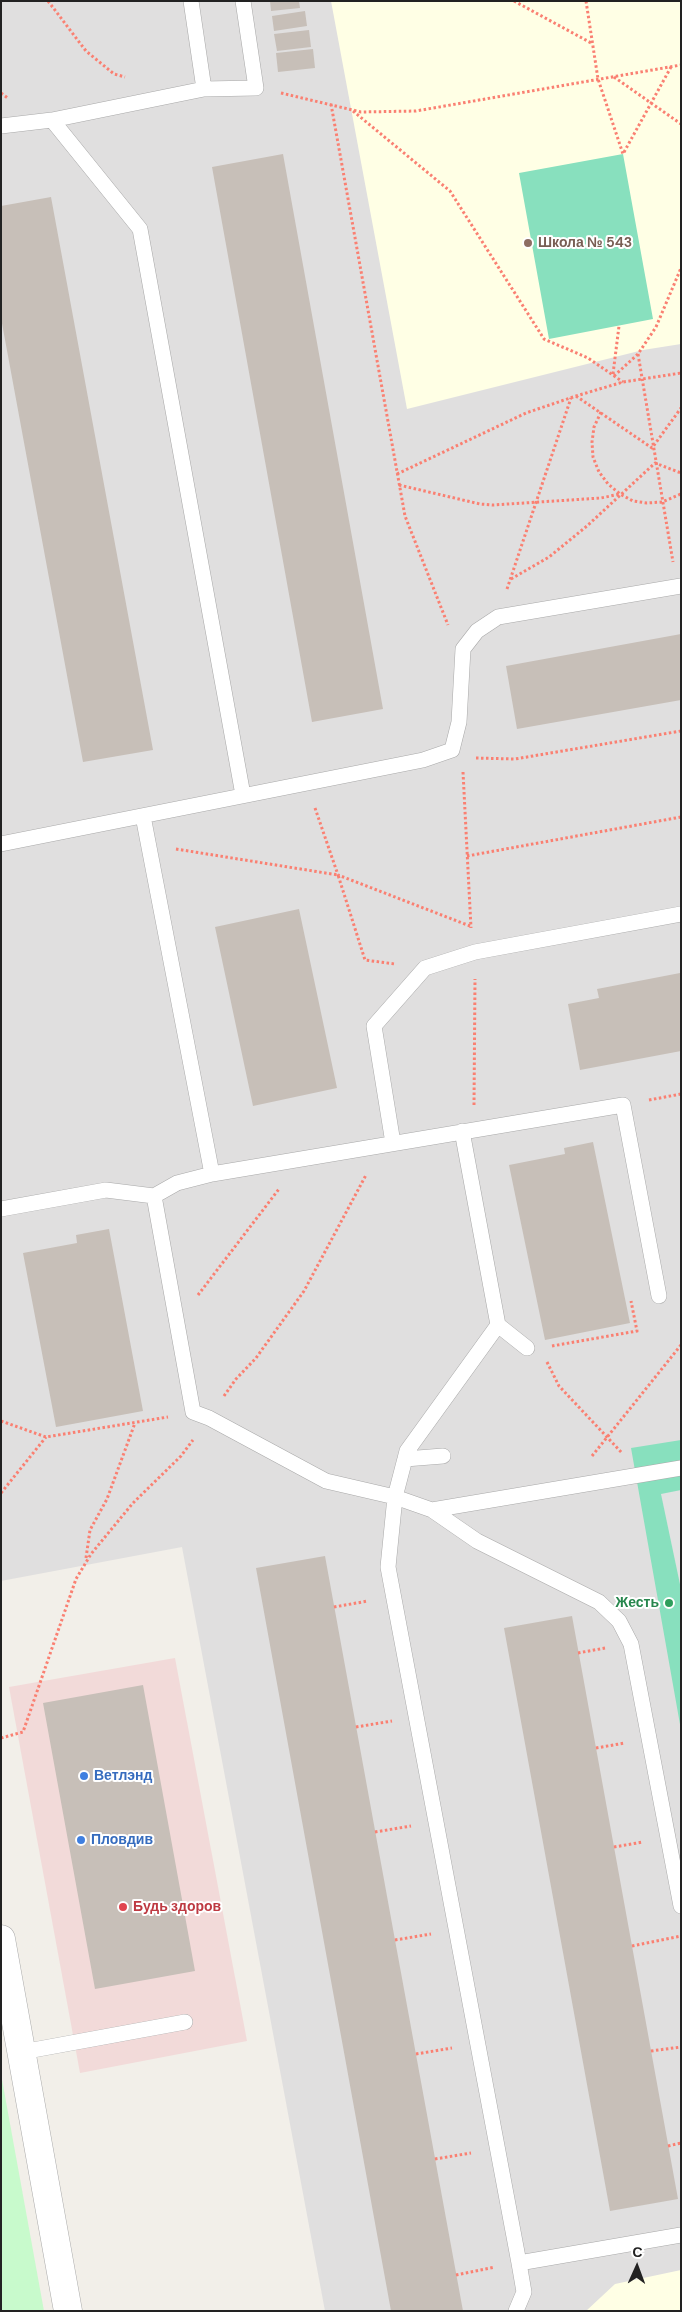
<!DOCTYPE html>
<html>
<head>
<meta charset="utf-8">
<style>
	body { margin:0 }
	#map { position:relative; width:682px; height:2312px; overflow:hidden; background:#f2efe9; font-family:"DM Sans",sans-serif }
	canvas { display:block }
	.frame { position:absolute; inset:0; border:2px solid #222; pointer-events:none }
	.north { position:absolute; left:612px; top:2242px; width:50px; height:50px; -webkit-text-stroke:4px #fff; paint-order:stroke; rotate:2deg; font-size:14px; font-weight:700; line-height:20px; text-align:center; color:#222 }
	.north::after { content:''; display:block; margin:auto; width:18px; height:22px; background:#222; clip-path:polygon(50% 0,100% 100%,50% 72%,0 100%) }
</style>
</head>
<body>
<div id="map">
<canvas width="682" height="2312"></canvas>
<div class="frame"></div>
<div class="north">С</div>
</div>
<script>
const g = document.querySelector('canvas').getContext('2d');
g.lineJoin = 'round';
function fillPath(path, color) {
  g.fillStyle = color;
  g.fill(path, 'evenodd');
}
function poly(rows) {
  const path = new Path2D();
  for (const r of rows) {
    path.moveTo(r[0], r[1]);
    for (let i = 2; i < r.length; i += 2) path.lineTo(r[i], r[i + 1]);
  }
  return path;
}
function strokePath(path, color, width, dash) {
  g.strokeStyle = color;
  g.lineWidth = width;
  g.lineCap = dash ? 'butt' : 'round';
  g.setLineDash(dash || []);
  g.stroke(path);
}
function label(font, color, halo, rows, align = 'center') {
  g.font = font + ' "DM Sans",sans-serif';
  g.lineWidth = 4;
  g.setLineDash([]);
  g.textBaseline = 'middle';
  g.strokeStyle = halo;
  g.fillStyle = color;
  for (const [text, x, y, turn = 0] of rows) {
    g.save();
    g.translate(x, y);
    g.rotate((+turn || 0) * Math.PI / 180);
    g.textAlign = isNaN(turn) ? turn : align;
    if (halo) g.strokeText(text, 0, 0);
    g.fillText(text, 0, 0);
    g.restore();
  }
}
fillPath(poly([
	[1,1,681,1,681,2311,325,2311,182,1547,1,1581]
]), '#e0dfdf');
fillPath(poly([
	[175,1658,247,2041,80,2073,9,1687]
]), '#f2dad9');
fillPath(poly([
	[331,1,681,1,681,344,643,350,407,409],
	[681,2270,681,2311,586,2311,615,2284]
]), '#ffffe5');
fillPath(poly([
	[1,2074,44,2311,1,2311]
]), '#c8facc');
fillPath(poly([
	[623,154,653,319,549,339,519,173],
	[681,1440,681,1730,631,1448]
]), '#88e0be');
fillPath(poly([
	[681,1490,681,1589,661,1494]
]), '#e2e2e2');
fillPath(poly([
	[270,1,299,1,300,8,271,11],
	[305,11,307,26,274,31,272,16],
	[309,30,311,47,277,51,274,34],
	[313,49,315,68,278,72,276,53],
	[283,154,383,709,312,722,212,167],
	[51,197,153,750,83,762,1,318,1,206],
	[681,634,681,700,517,729,506,666],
	[299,909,337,1088,253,1106,215,927],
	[680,973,681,1051,580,1070,568,1004,599,998,597,989],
	[593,1142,630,1323,545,1340,509,1165,565,1154,564,1148],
	[109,1229,143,1411,56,1427,23,1253,77,1243,76,1235],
	[325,1556,395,1940,463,2311,391,2311,256,1568],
	[572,1616,678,2199,610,2211,504,1628],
	[143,1685,195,1971,95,1989,43,1703]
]), '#c7bfb8');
const service = poly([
	[204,89,256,88,243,1],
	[52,120,140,229,243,795],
	[1,126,52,120,204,89,191,1],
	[143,816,212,1174],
	[1,844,423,760,452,750,459,722,463,649,477,631,498,617,681,586],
	[462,1131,498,1325,407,1451,395,1497,388,1567,519,2263,524,2292,516,2311],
	[393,1143,374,1026,425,968,475,952,681,914],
	[154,1196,193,1412,209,1418,326,1481,395,1497,432,1510,477,1541,599,1602,619,1621,631,1644,681,1906],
	[1,1209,106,1190,154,1196,177,1183,212,1174,623,1105,659,1296],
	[498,1325,527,1348],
	[405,1459,443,1456],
	[432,1510,681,1468],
	[22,2052,185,2022],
	[519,2263,681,2235]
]);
const minor = poly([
	[1,1939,68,2311]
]);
strokePath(service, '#a9a9a9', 16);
strokePath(minor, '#a9a9a9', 29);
strokePath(poly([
	[48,1,86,51,114,74,125,77],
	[514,1,593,44],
	[586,1,598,79,623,154,671,67],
	[614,77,681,124],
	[1,93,9,99],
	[281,93,361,112,416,111,681,65],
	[331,104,405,516,448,625],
	[353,111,450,191,544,339,588,358,623,382],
	[638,354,673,562],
	[613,374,619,326],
	[614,376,638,354,656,327,681,268],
	[576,396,652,448,681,408],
	[601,412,594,427,592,442,593,457,599,472,608,484,620,494,633,501,647,503,662,502,681,494],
	[397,474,526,413,576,396,623,382,681,373],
	[399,485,480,504,493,505,601,498,620,494],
	[511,579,549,557,587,526,655,463,681,473],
	[507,589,571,398],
	[476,758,515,759,681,731],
	[463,772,471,928],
	[315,808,338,875,470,926],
	[176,849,338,875,365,960,395,964],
	[467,856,681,817],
	[649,1100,681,1094],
	[474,1105,475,979],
	[198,1295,279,1189],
	[552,1346,637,1331,631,1301],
	[547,1362,559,1386,622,1453],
	[224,1396,236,1379,256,1358,304,1291,366,1175],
	[1,1421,46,1437,168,1417],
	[592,1456,681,1345],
	[1,1493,46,1437],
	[86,1558,90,1530,107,1499,135,1423],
	[334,1607,368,1601],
	[578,1653,605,1648],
	[356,1727,392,1721],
	[1,1738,23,1732,76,1579,91,1554,133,1503,181,1456,193,1440],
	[596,1748,625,1743],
	[375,1832,411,1826],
	[614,1847,643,1842],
	[395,1940,431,1934],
	[632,1946,681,1936],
	[651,2051,681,2047],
	[416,2054,452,2048],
	[668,2146,681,2143],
	[435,2159,471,2153],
	[456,2275,495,2267]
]), '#fa8072', 3, [2.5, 2.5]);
strokePath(service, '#fff', 15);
strokePath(minor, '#fff', 28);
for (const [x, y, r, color] of [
	[528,243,5,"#8d6e63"],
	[669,1603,5,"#2e9e5b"],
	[84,1776,5,"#3f7fe0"],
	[81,1840,5,"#3f7fe0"],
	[123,1907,5,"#e0444e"]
]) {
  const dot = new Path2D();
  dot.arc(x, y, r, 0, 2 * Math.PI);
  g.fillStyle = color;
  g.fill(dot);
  strokePath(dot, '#fff', 2);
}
label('bold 14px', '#785e54', '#fff', [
	["Школа № 543",538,243]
], 'left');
label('bold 14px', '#27864d', '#fff', [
	["Жесть",659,1603]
], 'right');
label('bold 14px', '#366cbe', '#fff', [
	["Ветлэнд",94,1776],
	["Пловдив",91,1840]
], 'left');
label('bold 14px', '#be3a42', '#fff', [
	["Будь здоров",133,1907]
], 'left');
</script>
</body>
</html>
